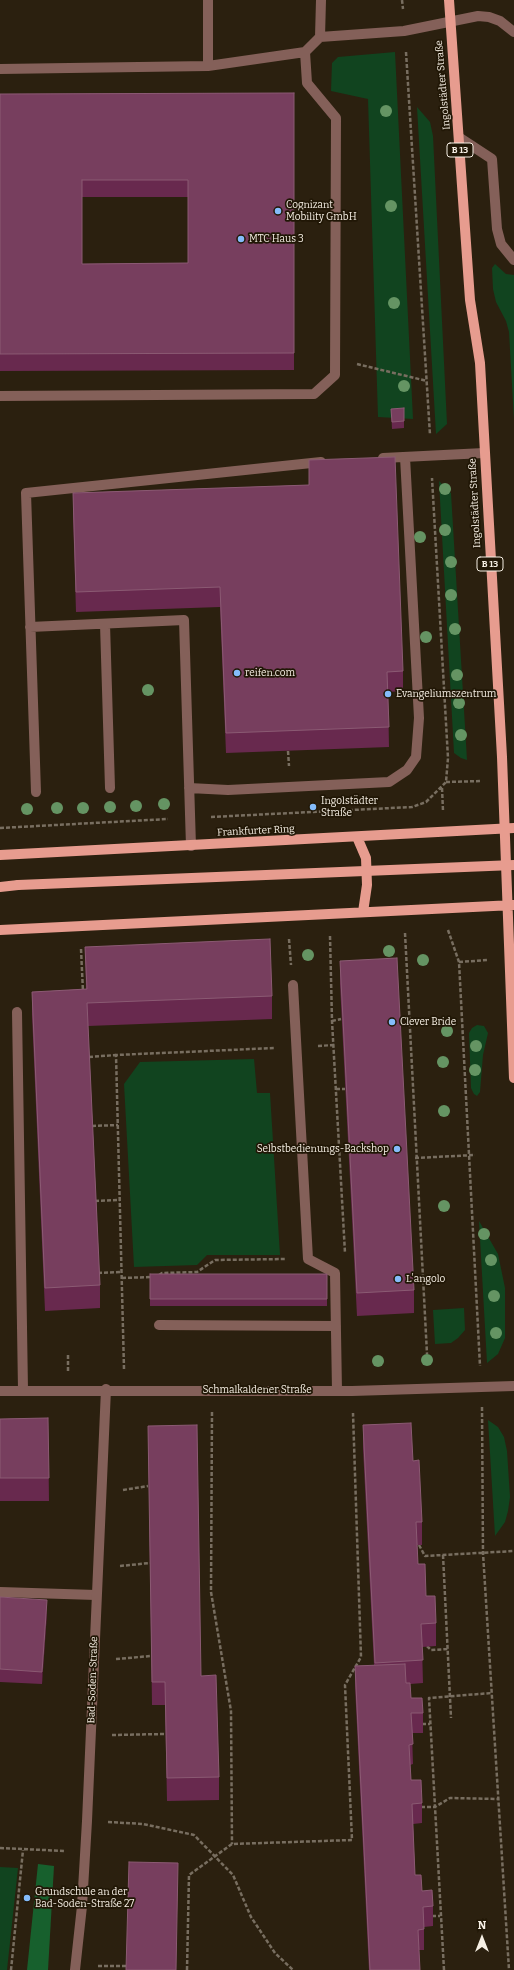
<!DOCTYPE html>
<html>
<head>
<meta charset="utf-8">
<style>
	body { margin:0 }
	#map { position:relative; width:514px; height:1970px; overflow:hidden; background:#2b200f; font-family:Bitter,serif }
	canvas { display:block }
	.north { position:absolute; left:462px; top:1918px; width:40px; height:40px; -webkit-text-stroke:3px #211706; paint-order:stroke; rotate:0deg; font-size:11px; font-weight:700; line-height:16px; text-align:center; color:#f6efe4 }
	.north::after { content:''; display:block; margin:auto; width:14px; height:18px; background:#f6efe4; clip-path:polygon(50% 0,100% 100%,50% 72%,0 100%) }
</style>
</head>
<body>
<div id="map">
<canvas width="514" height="1970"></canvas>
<div class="north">N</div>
</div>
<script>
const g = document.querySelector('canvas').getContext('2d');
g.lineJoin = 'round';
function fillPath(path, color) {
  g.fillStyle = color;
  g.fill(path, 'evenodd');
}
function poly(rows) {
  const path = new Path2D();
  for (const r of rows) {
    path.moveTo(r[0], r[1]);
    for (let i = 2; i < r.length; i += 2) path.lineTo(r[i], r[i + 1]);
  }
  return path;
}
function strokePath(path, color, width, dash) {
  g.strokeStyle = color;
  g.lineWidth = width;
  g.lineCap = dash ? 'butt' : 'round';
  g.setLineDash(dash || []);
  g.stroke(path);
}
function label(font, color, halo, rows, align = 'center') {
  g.font = font + ' Bitter,serif';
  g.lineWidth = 3.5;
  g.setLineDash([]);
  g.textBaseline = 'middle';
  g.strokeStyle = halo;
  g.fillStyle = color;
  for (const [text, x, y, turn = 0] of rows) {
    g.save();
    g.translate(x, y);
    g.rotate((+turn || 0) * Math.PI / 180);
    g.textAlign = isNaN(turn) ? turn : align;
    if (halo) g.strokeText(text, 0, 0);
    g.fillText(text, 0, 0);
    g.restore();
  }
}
fillPath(poly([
	[395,52,413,419,378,417,368,99,331,91,332,63,338,57],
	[417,107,430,122,433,136,447,424,436,434],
	[495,264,506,274,514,275,514,420,509,332,506,321,496,302,493,289,492,268],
	[439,481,451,493,467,760,461,758,454,753],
	[477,1025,484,1026,488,1033,483,1055,480,1092,477,1096,474,1094,471,1088,469,1033,472,1028],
	[254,1059,257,1093,270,1093,280,1255,207,1255,197,1265,134,1267,124,1084,140,1062],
	[479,1221,498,1254,505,1288,505,1338,498,1354,487,1363],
	[464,1308,465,1330,458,1338,451,1343,435,1344,433,1310],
	[488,1420,498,1427,504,1437,507,1451,510,1497,508,1511,505,1522,495,1536],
	[0,1867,18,1868,7,1970,0,1970]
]), '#11441f');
fillPath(poly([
	[38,1864,54,1866,48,1970,27,1970]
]), '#17602d');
strokePath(poly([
	[402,0,403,9],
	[406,52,430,435],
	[357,364,427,381],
	[288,751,289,766],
	[446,782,482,781],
	[442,788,443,811],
	[211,817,412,807,426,802,446,782,448,758,432,478],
	[0,828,168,819],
	[448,930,459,962,480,1366],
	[405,933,427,1354],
	[330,936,332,1021,345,1253],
	[289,939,291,965],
	[81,949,83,992],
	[459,962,488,960],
	[332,1021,341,1019],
	[318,1046,334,1045],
	[89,1057,116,1055],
	[336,1089,345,1089],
	[92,1126,118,1125],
	[415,1158,475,1155],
	[95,1201,120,1200],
	[98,1273,122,1272],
	[159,1275,162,1273,197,1272,215,1260,286,1259],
	[122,1278,153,1277],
	[68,1355,68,1371],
	[124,1369,116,1055,275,1048],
	[482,1407,483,1553,509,1970],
	[212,1412,211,1592,231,1711,232,1844],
	[123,1490,148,1486],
	[419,1545,425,1556,514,1551],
	[443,1555,451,1718],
	[120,1566,150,1563],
	[427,1646,431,1650,448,1649],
	[116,1659,151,1656],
	[422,1724,430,1724],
	[112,1735,165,1734],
	[421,1807,435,1807,450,1798,499,1799],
	[108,1822,143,1824,194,1835,233,1875,251,1917,275,1953,293,1970],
	[0,1848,65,1851],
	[103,1906,129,1905],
	[432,1916,440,1916],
	[98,1966,127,1966],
	[11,1970,23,1850],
	[187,1970,189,1875,232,1844,352,1840,345,1685,361,1657,353,1413],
	[444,1970,429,1698,492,1693]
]), '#786e60', 2.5, [4, 2]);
strokePath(poly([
	[208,0,208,66,305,52,320,37,404,31,478,16,489,17,500,21,514,32],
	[320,37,321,0],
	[0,69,208,66],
	[460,138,492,159,497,229,501,244,514,260],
	[0,396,314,394,335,375,336,118,307,83,305,52],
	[383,458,484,453],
	[105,624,110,788],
	[30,627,184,620,191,846],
	[189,788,228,790,389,782,407,770,416,757,419,718,405,457],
	[36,792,26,493,321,462],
	[293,985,308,1259,335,1273,337,1391],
	[17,1012,23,1390],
	[159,1325,336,1326],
	[0,1592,96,1595]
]), '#846059', 10);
strokePath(poly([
	[0,1391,352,1391,514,1386],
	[75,1970,82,1906,87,1821,106,1389]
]), '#846059', 10);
strokePath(poly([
	[449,0,470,300,480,363,502,757,514,1078],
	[357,837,366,858,367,885,363,912],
	[0,855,514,828],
	[0,887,18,885],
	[0,930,514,905]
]), '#e79c8f', 10);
strokePath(poly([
	[18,885,514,865]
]), '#e79c8f', 10);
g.fillStyle = '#659463';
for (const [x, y] of [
	[386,111],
	[391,206],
	[394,303],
	[404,386],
	[445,489],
	[445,530],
	[420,537],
	[451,562],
	[451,595],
	[455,629],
	[426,637],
	[457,675],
	[148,690],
	[459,703],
	[461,735],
	[164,804],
	[136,806],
	[110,807],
	[57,808],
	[83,808],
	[27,809],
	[389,951],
	[308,955],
	[423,960],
	[447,1031],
	[476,1046],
	[443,1062],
	[475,1070],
	[444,1111],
	[444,1206],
	[484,1234],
	[491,1260],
	[494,1296],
	[496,1333],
	[427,1360],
	[378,1361]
]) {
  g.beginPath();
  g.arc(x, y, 6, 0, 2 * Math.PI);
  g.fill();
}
fillPath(poly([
	[294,93,294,370,0,371,0,94],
	[82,197,188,197,188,263,82,264],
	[391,409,404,421,404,428,392,429],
	[309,460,403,671,403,691,388,692,389,747,226,753,220,607,76,612,73,514,73,493,309,485],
	[85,947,272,996,272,1019,88,1026,100,1285,100,1308,45,1311,32,1015,32,992,86,989],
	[340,961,414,1290,414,1313,357,1316,340,984],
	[150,1274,327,1274,327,1306,150,1306],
	[48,1418,49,1501,0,1501,0,1419],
	[363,1425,413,1461,422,1522,422,1545,417,1545,418,1564,426,1596,436,1623,436,1646,422,1647,423,1683,410,1684,411,1698,423,1713,423,1733,412,1733,413,1764,410,1765,411,1780,422,1803,422,1823,413,1824,415,1875,422,1891,433,1906,433,1926,424,1927,424,1950,419,1950,420,1970,369,1970,355,1686,355,1666,374,1665,363,1448],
	[148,1426,201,1676,219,1777,219,1800,167,1801,165,1705,152,1705],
	[0,1597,47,1613,42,1684,0,1682]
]), '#68294e');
fillPath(poly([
	[47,1600,47,1613,42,1684,42,1672]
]), '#491c2e');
const building = poly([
	[294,93,294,353,0,354,0,94,294,93],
	[82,180,188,180,188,263,82,264,82,180],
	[404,408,404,421,392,422,391,409,404,408],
	[395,457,403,671,387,672,389,727,226,733,220,587,76,592,73,493,309,485,309,460,395,457],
	[270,939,272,996,87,1003,100,1285,45,1288,32,992,87,989,85,947,270,939],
	[397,958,414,1290,357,1293,340,961,397,958],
	[150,1274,327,1274,327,1299,150,1299,150,1274],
	[48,1418,49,1478,0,1478,0,1419,48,1418],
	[411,1423,413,1461,419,1460,422,1522,416,1522,418,1564,425,1564,426,1596,435,1596,436,1623,421,1624,423,1660,375,1663,363,1425,411,1423],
	[197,1425,201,1676,216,1675,219,1777,167,1778,165,1682,152,1682,148,1426,197,1425],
	[0,1597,47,1600,42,1672,0,1669,0,1597],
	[405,1664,406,1683,410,1683,411,1698,422,1698,423,1713,411,1713,413,1744,409,1745,411,1780,421,1780,422,1803,412,1804,415,1875,421,1875,422,1891,432,1890,433,1906,423,1907,424,1929,418,1930,420,1970,370,1970,355,1666,405,1664],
	[129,1862,178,1863,176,1970,126,1970,129,1862]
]);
fillPath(building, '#773e5e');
strokePath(building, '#8b5a73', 1);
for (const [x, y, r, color] of [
	[278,211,4,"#84bcfb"],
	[241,239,4,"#84bcfb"],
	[237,673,4,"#84bcfb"],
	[388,694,4,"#84bcfb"],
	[313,807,4,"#84bcfb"],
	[392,1022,4,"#84bcfb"],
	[397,1149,4,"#84bcfb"],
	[398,1279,4,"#84bcfb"],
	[27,1898,4,"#84bcfb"]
]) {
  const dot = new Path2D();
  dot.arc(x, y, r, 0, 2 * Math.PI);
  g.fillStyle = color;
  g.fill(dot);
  strokePath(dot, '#211706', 1.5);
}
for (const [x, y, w] of [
	[460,150,26],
	[490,564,26]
]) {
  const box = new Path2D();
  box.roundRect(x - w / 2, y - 7, w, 14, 3);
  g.fillStyle = '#211706';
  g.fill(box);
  strokePath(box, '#f6efe4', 1);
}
label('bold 9px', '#f6efe4', null, [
	["B 13",460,150],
	["B 13",490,564]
]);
label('10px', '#f6efe4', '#211706', [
	["Ingolstädter Straße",443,85,-95],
	["Ingolstädter Straße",475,503,-93],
	["Frankfurter Ring",256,831,-3],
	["Schmalkaldener Straße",257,1390],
	["Bad-Soden-Straße",93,1680,-88]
]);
label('10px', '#f6efe4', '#211706', [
	["Cognizant",286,205],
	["Mobility GmbH",286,217],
	["MTC Haus 3",249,239],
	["reifen.com",245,673],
	["Evangeliumszentrum",396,694],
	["Ingolstädter",321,801],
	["Straße",321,813],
	["Clever Bride",400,1022],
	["Selbstbedienungs-Backshop",389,1149,"right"],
	["L'angolo",406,1279],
	["Grundschule an der",35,1892],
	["Bad-Soden-Straße 27",35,1904]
], 'left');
</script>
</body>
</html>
